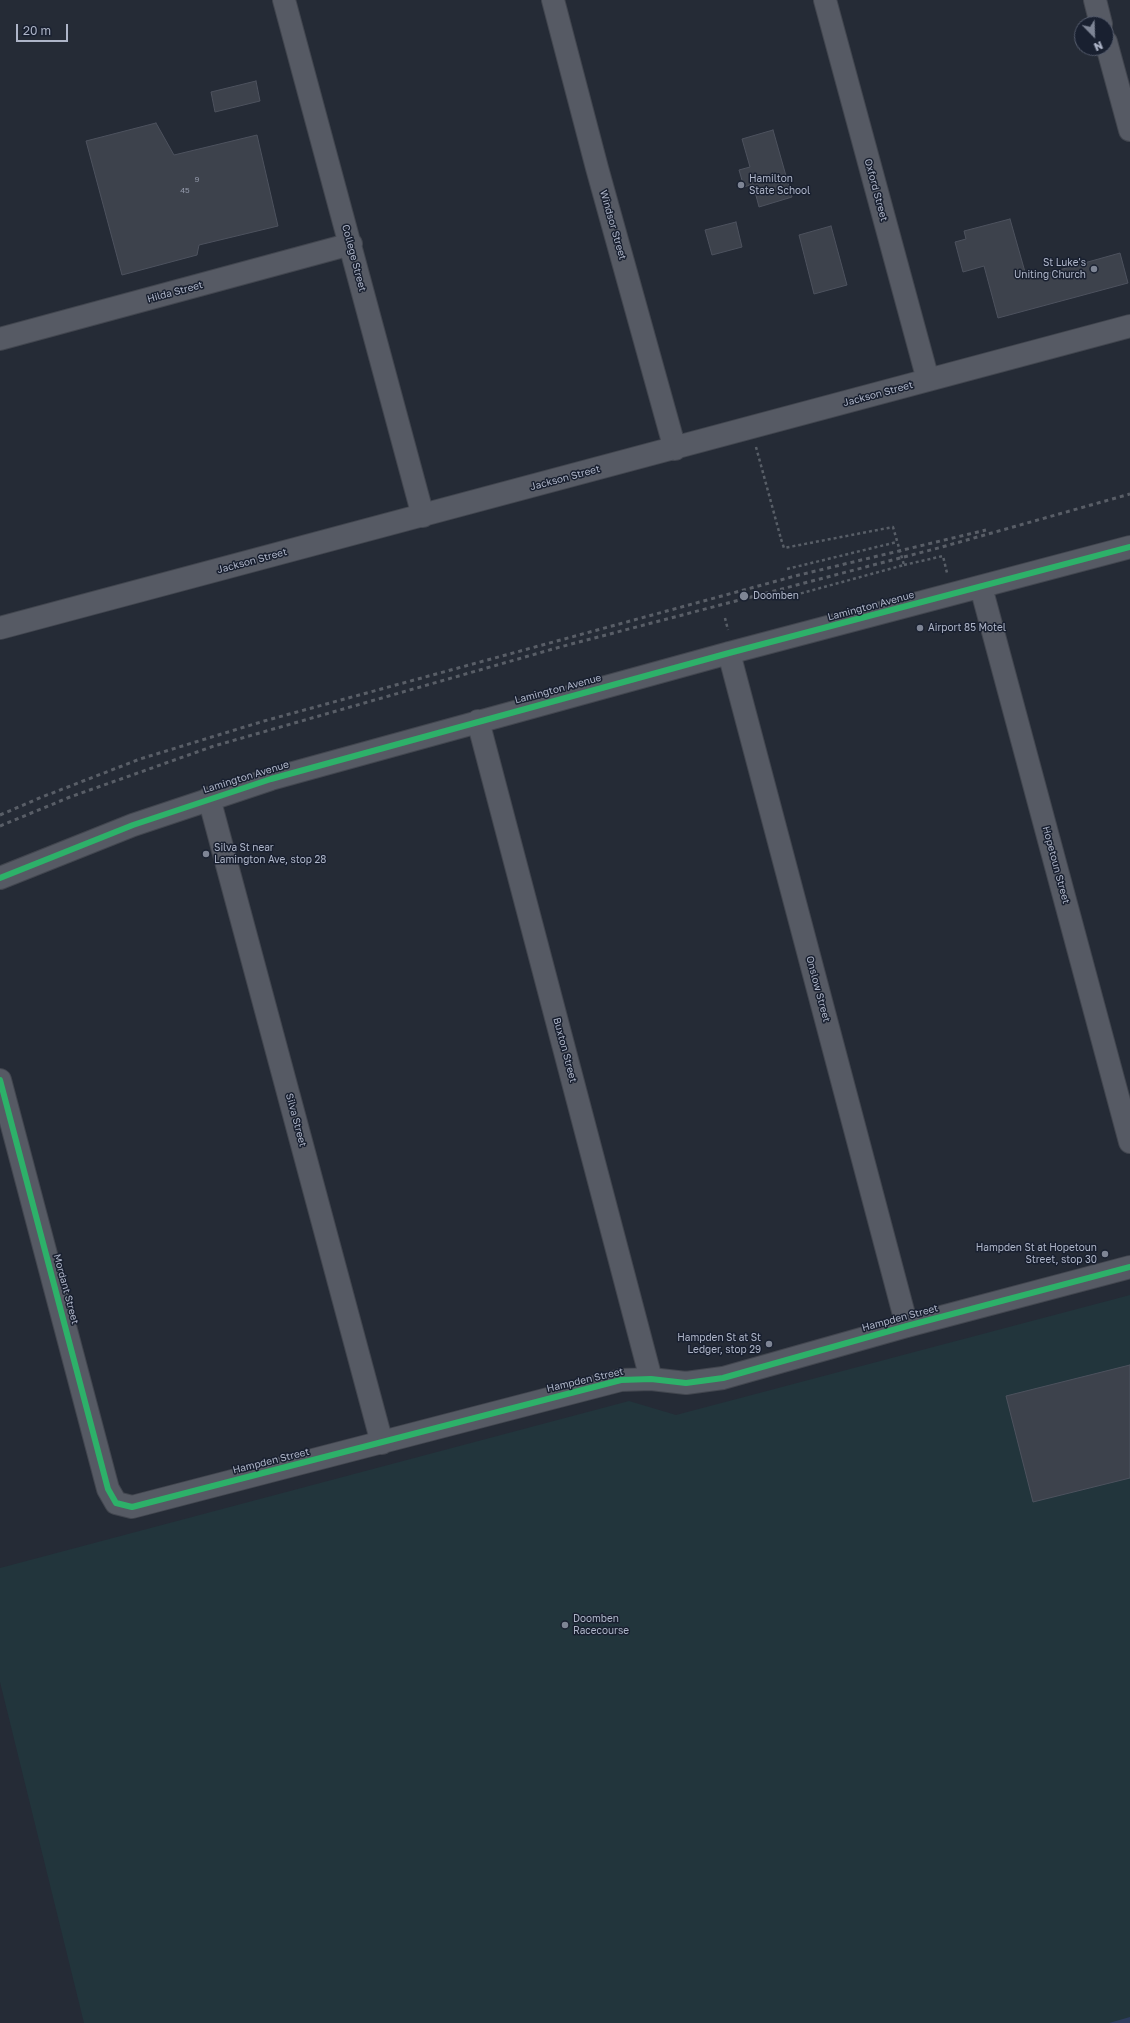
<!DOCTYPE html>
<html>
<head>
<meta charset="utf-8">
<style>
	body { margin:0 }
	#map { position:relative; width:1130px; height:2023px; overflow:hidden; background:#252b36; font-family:"Golos Text",sans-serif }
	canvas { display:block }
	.north { position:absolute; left:1074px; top:16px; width:40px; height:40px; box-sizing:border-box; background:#192030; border:1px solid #555c6d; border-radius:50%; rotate:157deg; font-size:11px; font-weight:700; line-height:16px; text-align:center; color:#aeb5c8 }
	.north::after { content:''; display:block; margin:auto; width:14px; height:18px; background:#7e8595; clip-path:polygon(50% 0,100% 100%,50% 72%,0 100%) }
	.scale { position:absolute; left:16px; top:24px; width:52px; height:18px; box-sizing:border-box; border:2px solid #aeb5c8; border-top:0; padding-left:5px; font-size:12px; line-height:14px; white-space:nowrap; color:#aeb5c8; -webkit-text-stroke:3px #192030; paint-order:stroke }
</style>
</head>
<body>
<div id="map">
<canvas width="1130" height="2023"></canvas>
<div class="north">N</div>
<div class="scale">20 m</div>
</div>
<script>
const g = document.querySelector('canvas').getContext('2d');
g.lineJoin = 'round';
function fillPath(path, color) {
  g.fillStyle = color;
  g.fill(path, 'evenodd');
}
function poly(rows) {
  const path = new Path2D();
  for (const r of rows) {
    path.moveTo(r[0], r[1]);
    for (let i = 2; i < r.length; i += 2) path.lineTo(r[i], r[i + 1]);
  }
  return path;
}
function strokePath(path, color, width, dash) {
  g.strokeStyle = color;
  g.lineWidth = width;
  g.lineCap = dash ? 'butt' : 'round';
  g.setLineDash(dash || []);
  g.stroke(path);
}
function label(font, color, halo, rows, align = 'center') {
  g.font = font + ' "Golos Text",sans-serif';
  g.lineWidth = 3;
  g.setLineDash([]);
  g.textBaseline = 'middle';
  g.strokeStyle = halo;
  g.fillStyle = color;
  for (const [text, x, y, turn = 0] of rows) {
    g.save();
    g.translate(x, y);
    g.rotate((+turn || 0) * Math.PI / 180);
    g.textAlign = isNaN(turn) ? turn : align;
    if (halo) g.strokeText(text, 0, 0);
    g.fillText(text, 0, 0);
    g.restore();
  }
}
fillPath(poly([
	[1130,1295,1130,2023,84,2023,0,1682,0,1568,629,1401,676,1415]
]), '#22353c');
fillPath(poly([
	[1130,2017,1130,2023,1109,2023]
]), '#2e3d5f');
const building = poly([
	[256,81,260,101,215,112,211,92,256,81],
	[156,123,174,155,257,135,278,226,199,245,197,255,122,275,86,141,156,123],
	[773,130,792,197,759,207,753,184,744,187,739,170,750,167,742,139,773,130],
	[1010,219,1027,279,1120,253,1128,283,998,318,984,266,963,272,955,242,966,239,964,231,1010,219],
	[736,222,742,247,712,255,705,230,736,222],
	[831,226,847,285,814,294,799,235,831,226],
	[1130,1365,1130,1478,1033,1502,1006,1396,1130,1365]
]);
fillPath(building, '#3d424c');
strokePath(building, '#4d525e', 1);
const minor = poly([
	[284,0,423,516],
	[553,0,597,168,675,449],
	[825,0,928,380],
	[1095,0,1101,24],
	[1106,42,1130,130],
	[0,339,351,244],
	[981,587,1130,1142],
	[0,628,1130,326],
	[729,653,907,1326],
	[478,721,651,1379],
	[209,798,382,1443],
	[0,878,133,825,271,779,729,653,1130,547],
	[0,1080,108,1489,116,1503,132,1507,621,1380,651,1379,686,1383,723,1378,907,1326,1130,1267]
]);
strokePath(minor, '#42464f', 24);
strokePath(poly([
	[756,447,781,539],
	[904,565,943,556,947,573],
	[787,569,897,542],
	[725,618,728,630]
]), '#585e67', 2.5, [3, 3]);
strokePath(minor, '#565a64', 22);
strokePath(poly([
	[0,815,42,797,140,759,264,721,795,576,986,530],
	[0,826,70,797,214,746,560,647,942,547,1130,494]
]), '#595e67', 3, [4, 4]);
strokePath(poly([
	[781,539,784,548,893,527,904,565,795,595]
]), '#585e67', 2.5, [3, 3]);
strokePath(poly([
	[0,878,133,825,271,779,729,653,1130,547],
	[0,1080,108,1489,116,1503,132,1507,621,1380,651,1379,686,1383,723,1378,907,1326,1130,1267]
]), '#2db169', 6);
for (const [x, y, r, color] of [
	[741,185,4,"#7e8595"],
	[1094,269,4,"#7e8595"],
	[744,596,5,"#7e8595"],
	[920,628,4,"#7e8595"],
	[206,854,4,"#7e8595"],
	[1105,1254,4,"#7e8595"],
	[769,1344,4,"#7e8595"],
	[565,1625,4,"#7e8595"]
]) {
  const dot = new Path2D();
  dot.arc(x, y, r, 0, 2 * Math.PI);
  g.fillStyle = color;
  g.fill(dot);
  strokePath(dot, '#192030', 1.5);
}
label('8px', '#9298a9', null, [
	["9",197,179],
	["45",185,190]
]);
label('10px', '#aeb5c8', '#192030', [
	["Hamilton",749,179],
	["State School",749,191],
	["St Luke's",1086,263,"right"],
	["Uniting Church",1086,275,"right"],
	["Doomben",753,596],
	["Airport 85 Motel",928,628],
	["Silva St near",214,848],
	["Lamington Ave, stop 28",214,860],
	["Hampden St at Hopetoun",1097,1248,"right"],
	["Street, stop 30",1097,1260,"right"],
	["Hampden St at St",761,1338,"right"],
	["Ledger, stop 29",761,1350,"right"],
	["Doomben",573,1619],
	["Racecourse",573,1631]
], 'left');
label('10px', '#aeb5c8', '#192030', [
	["Oxford Street",876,190,75],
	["Windsor Street",613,225,74],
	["College Street",354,258,75],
	["Hilda Street",175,292,-15],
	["Jackson Street",878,394,-15],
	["Jackson Street",565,478,-15],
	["Jackson Street",252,561,-15],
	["Lamington Avenue",871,606,-15],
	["Lamington Avenue",558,689,-15],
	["Lamington Avenue",246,777,-17],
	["Hopetoun Street",1056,865,75],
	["Onslow Street",818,989,75],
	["Buxton Street",565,1050,75],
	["Silva Street",296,1120,75],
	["Mordant Street",66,1289,75],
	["Hampden Street",900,1318,-15],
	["Hampden Street",585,1380,-13],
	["Hampden Street",271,1461,-14]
]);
</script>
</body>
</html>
